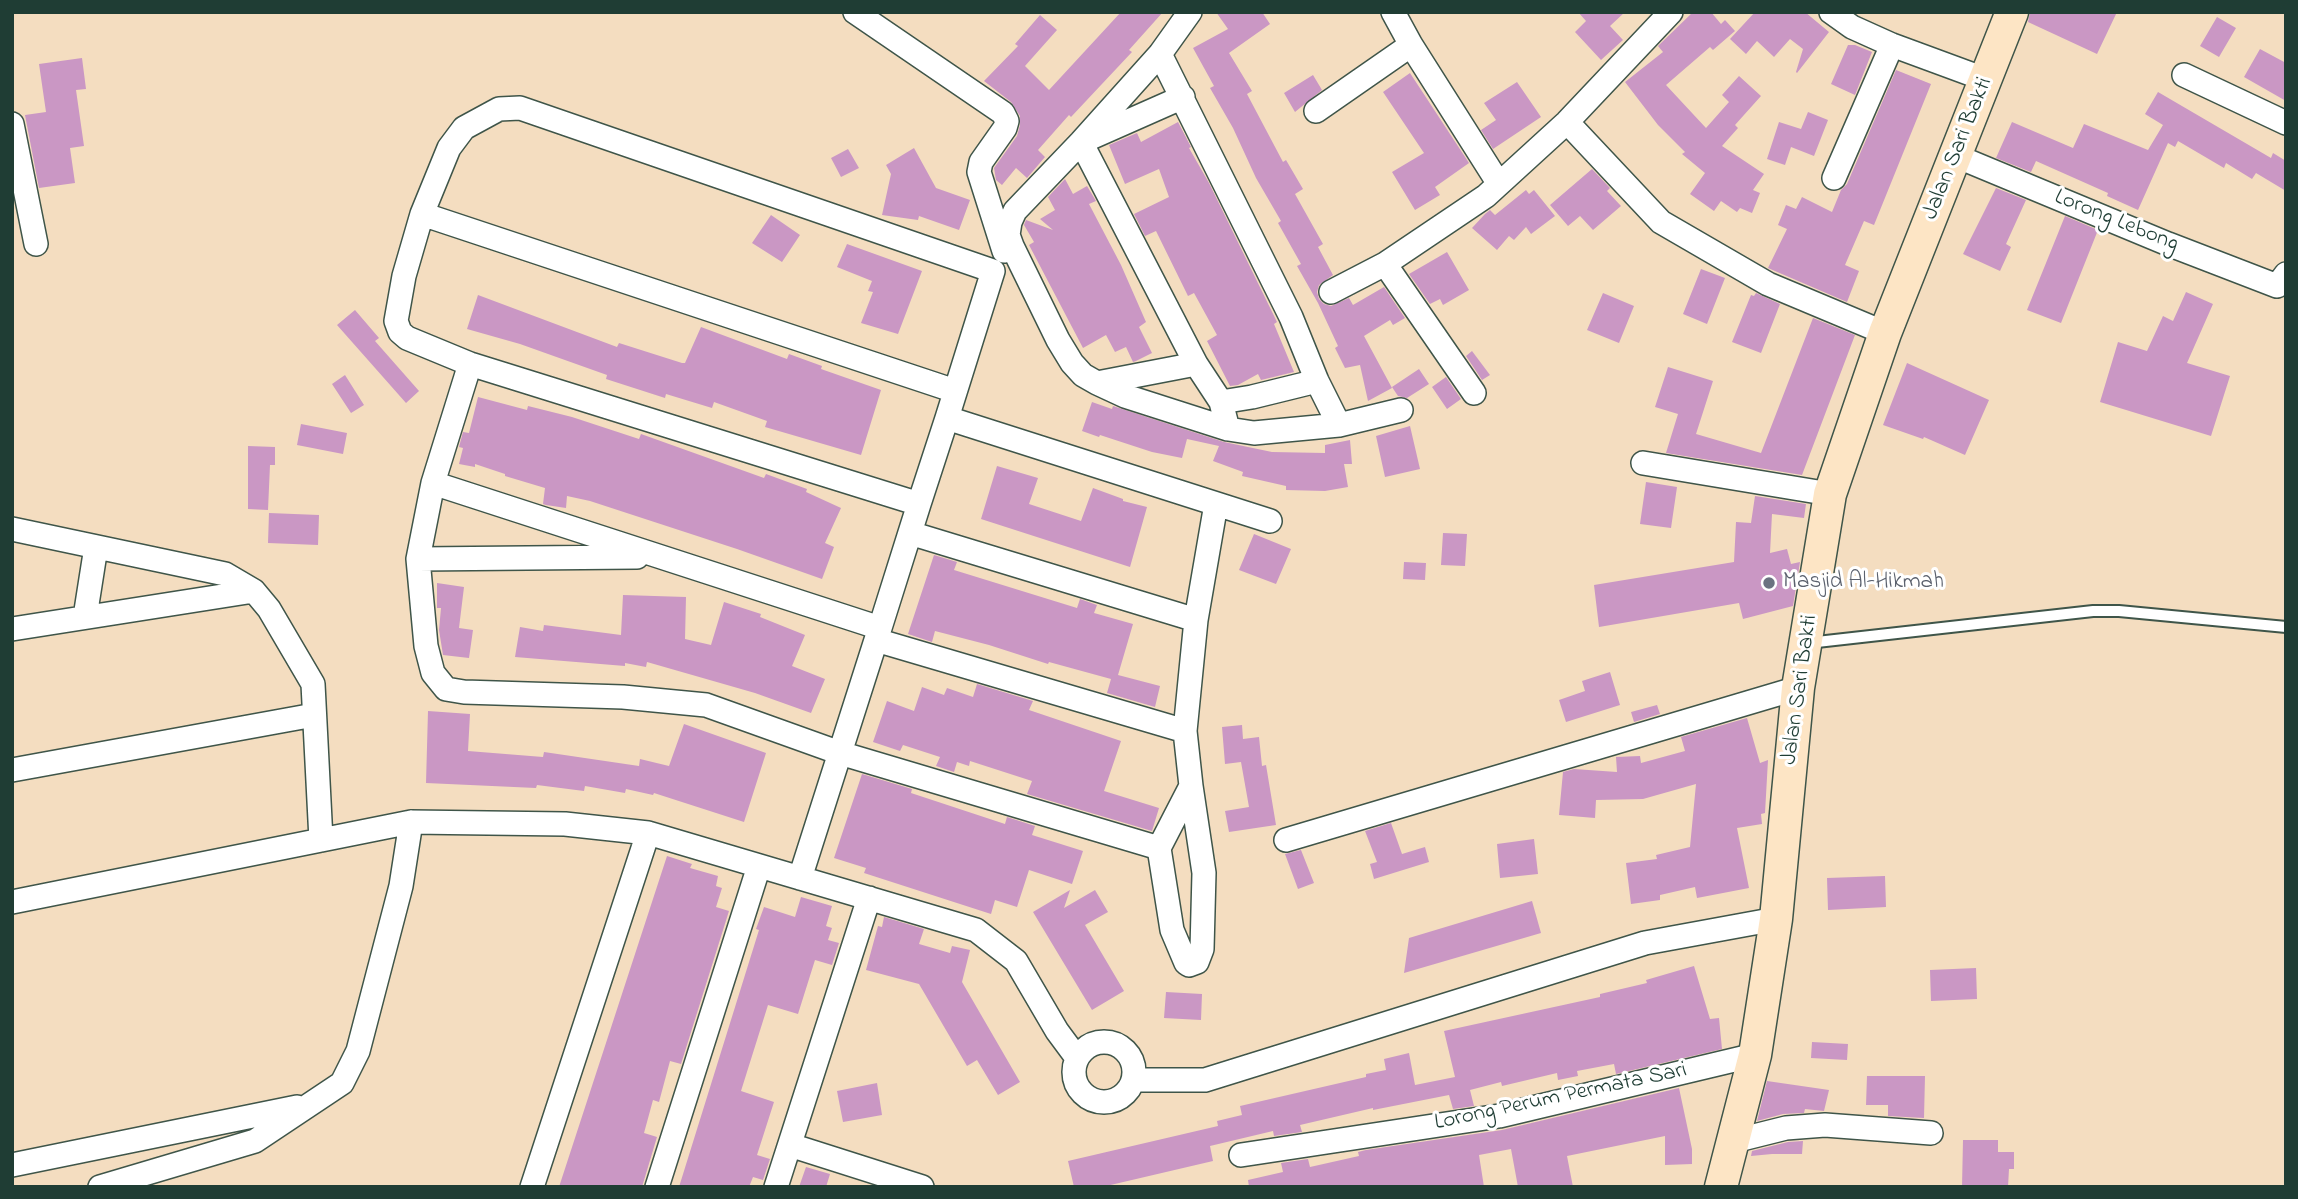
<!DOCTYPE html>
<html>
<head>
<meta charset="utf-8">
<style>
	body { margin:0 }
	#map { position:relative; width:2298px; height:1199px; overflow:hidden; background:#f4ddc0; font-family:"Indie Flower",sans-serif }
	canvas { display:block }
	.frame { position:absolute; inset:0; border:14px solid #1f3d34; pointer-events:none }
</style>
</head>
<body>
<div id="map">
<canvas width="2298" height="1199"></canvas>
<div class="frame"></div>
</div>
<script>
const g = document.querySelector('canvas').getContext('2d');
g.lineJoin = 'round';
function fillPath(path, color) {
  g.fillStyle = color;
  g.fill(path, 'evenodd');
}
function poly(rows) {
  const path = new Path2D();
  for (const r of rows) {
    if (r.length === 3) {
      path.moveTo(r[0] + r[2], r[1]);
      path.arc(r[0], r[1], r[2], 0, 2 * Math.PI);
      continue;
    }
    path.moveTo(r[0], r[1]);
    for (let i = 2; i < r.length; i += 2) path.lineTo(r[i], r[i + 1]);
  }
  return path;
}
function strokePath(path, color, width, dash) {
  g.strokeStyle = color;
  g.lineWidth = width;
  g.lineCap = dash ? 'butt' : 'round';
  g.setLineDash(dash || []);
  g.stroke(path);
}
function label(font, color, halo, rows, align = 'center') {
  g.font = font + ' "Indie Flower",sans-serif';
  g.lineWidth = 6;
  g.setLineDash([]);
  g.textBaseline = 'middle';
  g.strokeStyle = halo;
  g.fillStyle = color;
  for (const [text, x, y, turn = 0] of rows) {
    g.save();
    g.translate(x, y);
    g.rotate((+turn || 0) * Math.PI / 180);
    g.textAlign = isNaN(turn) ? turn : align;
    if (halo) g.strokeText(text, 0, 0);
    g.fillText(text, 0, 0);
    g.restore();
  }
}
fillPath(poly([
	[1121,12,1163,12,1129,50,1132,52,1071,117,1069,115,1038,150,1045,157,1027,178,1016,168,1002,185,996,180,994,168,1017,136,1020,125,1020,116,1011,102,984,81,1018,46,1015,44,1040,15,1057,30,1025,66,1049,90],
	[1216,12,1262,12,1270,24,1229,53,1252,91,1247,94,1283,162,1286,160,1303,189,1295,194,1323,244,1318,247,1333,275,1319,285,1317,292,1319,299,1324,304,1331,306,1349,298,1353,305,1384,287,1405,318,1393,325,1390,320,1364,336,1392,388,1368,401,1360,365,1345,368,1335,348,1338,346,1318,303,1297,266,1301,264,1278,223,1281,221,1256,178,1233,128,1210,88,1214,86,1193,48,1228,29],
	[1578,12,1625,12,1610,26,1623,40,1601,60,1575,32,1586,21],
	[1693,12,1711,12,1721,24,1725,20,1735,31,1713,50,1710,47,1666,85,1706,128,1729,102,1722,95,1739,76,1761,96,1735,125,1738,128,1722,146,1764,174,1753,190,1760,193,1752,213,1740,208,1737,212,1721,201,1714,211,1690,194,1705,173,1682,154,1685,152,1658,125,1625,82,1663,52,1658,46],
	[1755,12,1805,12,1829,32,1797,73,1796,72,1803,49,1790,39,1774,57,1757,41,1746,54,1730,39],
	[2030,12,2117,12,2097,54,2028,22],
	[2217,17,2236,28,2219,57,2200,46],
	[1848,45,1855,45,1872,52,1855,95,1831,84],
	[2260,49,2286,63,2286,101,2244,77],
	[82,58,86,89,76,90,84,146,70,148,75,183,39,188,25,115,46,112,39,64],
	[1896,70,1931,84,1874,225,1864,221,1845,265,1859,271,1847,302,1768,268,1787,229,1778,225,1786,205,1796,209,1802,197,1832,212,1841,190,1847,184],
	[1410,73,1469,163,1435,187,1440,195,1415,210,1392,172,1424,153,1383,92],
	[1313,75,1322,90,1295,112,1284,93],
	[1517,82,1541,117,1493,149,1481,130,1496,120,1484,103],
	[2158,92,2271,158,2273,153,2286,161,2286,191,2256,173,2252,179,2226,163,2224,168,2178,141,2175,147,2168,143,2138,210,2107,196,2108,193,2036,161,2031,172,1996,158,2012,122,2073,148,2084,124,2148,150,2163,125,2145,114],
	[1808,112,1828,120,1814,156,1791,147,1785,165,1767,159,1779,122,1801,129],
	[1178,122,1191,147,1189,148,1209,183,1277,322,1274,324,1294,372,1261,380,1258,374,1238,385,1230,386,1207,341,1217,335,1194,293,1188,296,1156,231,1145,236,1134,214,1169,197,1159,169,1125,184,1109,145,1137,133,1141,142],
	[914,148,936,188,970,200,959,230,919,216,918,220,882,215,891,174,886,165],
	[848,149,859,168,841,177,831,158],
	[1592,169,1610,188,1607,191,1621,206,1593,230,1580,216,1568,226,1550,205],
	[1065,179,1073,194,1087,186,1096,201,1089,204,1121,265,1146,322,1139,327,1152,353,1136,361,1133,362,1126,347,1115,352,1106,335,1083,348,1029,245,1034,242,1024,225,1026,220,1053,230,1040,219,1055,210,1048,197],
	[1996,188,2026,200,2006,244,2011,247,2000,271,1963,254],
	[1526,190,1529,194,1534,190,1555,216,1531,234,1526,227,1514,240,1509,236,1497,250,1472,228,1485,214,1490,210,1495,215],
	[771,215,800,235,782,262,752,243],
	[2065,216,2098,230,2061,323,2027,310],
	[847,244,922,271,898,334,861,323,873,292,868,291,872,281,837,267],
	[1447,252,1469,290,1443,305,1440,299,1430,304,1409,274],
	[1701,269,1725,278,1707,324,1683,314],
	[2186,292,2213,304,2187,363,2230,376,2211,436,2100,402,2118,342,2147,351,2163,316,2173,321],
	[1603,293,1634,306,1619,343,1587,330],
	[1756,293,1780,304,1761,353,1732,342,1751,295,1754,296],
	[478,295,617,347,619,343,682,363,685,363,701,327,787,359,789,354,822,366,821,369,881,390,861,455,765,427,767,421,714,402,712,408,666,394,665,398,606,379,607,375,520,344,467,329],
	[355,310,379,338,375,341,419,391,406,403,337,325],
	[1813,318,1855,335,1802,475,1666,453,1678,414,1655,407,1668,367,1713,381,1696,434,1761,453],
	[1472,351,1490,375,1482,380,1466,356],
	[1907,363,1989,400,1965,455,1924,437,1923,439,1883,425],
	[1419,369,1429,384,1407,398,1398,396,1392,387],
	[345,375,364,405,351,413,332,384],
	[1446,377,1461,399,1447,409,1432,387],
	[478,397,527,410,528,406,572,417,639,439,641,434,764,478,766,474,807,489,806,492,841,508,825,543,834,547,822,579,737,549,590,501,567,496,566,508,546,505,543,504,545,488,505,476,505,474,475,464,475,467,459,464,463,448,459,447,463,432,469,433],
	[1092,402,1112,409,1113,406,1224,442,1272,452,1325,453,1325,445,1350,440,1352,464,1344,464,1348,487,1325,491,1286,490,1286,486,1242,476,1243,472,1213,461,1219,446,1187,439,1182,458,1152,452,1100,435,1099,437,1082,431],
	[301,424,347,433,343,454,297,445],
	[1410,426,1420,469,1385,477,1376,436],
	[248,446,275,447,275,465,270,465,268,510,248,509],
	[997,466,1038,478,1029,504,1081,521,1093,488,1123,499,1123,501,1147,507,1130,567,981,519],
	[1646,482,1677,487,1671,528,1640,524],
	[1755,496,1806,504,1804,518,1772,514,1770,553,1787,549,1791,564,1800,562,1793,606,1743,619,1739,603,1599,627,1594,585,1734,562,1736,522,1751,523],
	[269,513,319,515,318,545,268,543],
	[1443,533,1467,534,1465,566,1441,565],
	[1254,534,1291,549,1276,584,1239,570],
	[934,555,957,562,954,570,1077,608,1080,599,1097,605,1094,613,1133,624,1118,675,1160,686,1155,707,1107,693,1111,679,1049,662,1048,664,989,645,935,631,932,642,908,634],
	[1404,562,1426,563,1425,580,1403,579],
	[437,583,464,587,459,628,473,630,469,658,443,655,439,630,441,608,437,608],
	[623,595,686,597,685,639,711,645,724,602,761,614,760,617,805,635,792,666,825,679,811,713,755,693,647,662,646,667,625,663,625,666,515,657,520,627,543,631,544,625,621,635],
	[1610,672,1620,705,1566,722,1559,700,1585,691,1582,681],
	[977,684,1033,701,1029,710,1121,741,1104,791,1159,808,1152,831,1027,794,1032,781,970,761,969,766,957,762,954,772,936,766,940,757,903,745,900,751,873,742,887,701,914,711,922,687,944,695,947,688,973,697],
	[1657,705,1660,714,1634,722,1631,712],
	[428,711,470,714,468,751,543,757,544,752,639,766,640,759,669,766,684,724,766,753,744,822,654,793,653,795,626,789,625,793,585,786,584,791,537,785,536,788,426,783],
	[1747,718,1760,763,1768,760,1765,813,1761,814,1762,824,1737,828,1749,888,1697,898,1695,887,1660,895,1660,900,1631,904,1626,863,1657,859,1656,855,1690,847,1696,784,1643,799,1596,800,1595,818,1559,815,1563,772,1574,769,1617,772,1616,757,1640,756,1641,763,1685,751,1681,737],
	[1242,725,1243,739,1259,737,1262,766,1266,765,1276,825,1229,832,1225,811,1249,807,1241,762,1225,764,1222,727],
	[862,774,912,789,911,793,1005,824,1007,817,1035,826,1032,835,1083,851,1072,884,1029,870,1017,907,995,900,991,914,864,873,866,868,834,858],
	[1391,823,1402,854,1425,847,1429,862,1374,879,1370,864,1377,862,1365,831],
	[1534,839,1538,874,1500,878,1497,844],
	[1301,850,1314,883,1298,889,1285,854],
	[667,856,692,864,690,868,718,876,716,886,722,888,716,907,729,911,681,1064,670,1061,659,1102,653,1100,644,1133,657,1137,642,1187,559,1187],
	[1885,876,1886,907,1828,910,1827,878],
	[1070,890,1064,908,1095,890,1108,912,1085,925,1124,991,1092,1010,1033,912],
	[801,897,832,906,826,926,832,928,828,940,839,943,832,965,815,960,798,1014,768,1005,741,1091,774,1102,757,1155,770,1159,763,1180,753,1177,749,1187,679,1187,759,930,756,929,764,907,795,917],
	[1532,901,1541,933,1404,973,1409,938],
	[884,917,924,929,919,944,950,953,952,946,970,950,962,982,1020,1082,998,1095,977,1060,967,1066,919,984,866,970,878,926,882,927],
	[1694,966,1710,1019,1719,1018,1722,1049,1616,1074,1614,1064,1577,1071,1578,1076,1558,1080,1557,1073,1502,1086,1501,1082,1470,1090,1474,1106,1453,1109,1449,1095,1373,1110,1373,1108,1300,1125,1302,1132,1274,1136,1273,1131,1210,1146,1213,1161,1102,1187,1074,1187,1068,1161,1218,1126,1217,1121,1242,1115,1240,1106,1366,1077,1366,1074,1386,1070,1384,1059,1409,1053,1415,1085,1455,1077,1444,1031,1600,997,1600,994,1647,983,1646,980],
	[1976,968,1977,999,1931,1001,1930,970],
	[1166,992,1202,994,1201,1020,1164,1018],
	[1812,1042,1848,1044,1847,1060,1811,1058],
	[1867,1076,1925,1076,1924,1118,1888,1116,1888,1105,1866,1105],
	[1767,1081,1829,1090,1824,1111,1805,1109,1804,1113,1783,1114,1757,1121],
	[877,1083,882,1115,843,1122,837,1091],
	[1679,1088,1692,1149,1692,1164,1665,1165,1665,1136,1567,1156,1573,1187,1518,1187,1511,1149,1479,1155,1484,1187,1249,1187,1248,1180,1283,1172,1281,1163,1308,1159,1310,1167,1359,1156,1358,1152,1366,1150,1502,1130],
	[1963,1140,1998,1140,1998,1152,2014,1152,2014,1169,2009,1169,2008,1187,1962,1187],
	[1803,1141,1802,1154,1772,1154,1751,1156,1752,1151,1788,1142],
	[806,1167,830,1174,826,1187,799,1187]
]), '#ca97c4');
const lane = poly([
	[1808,643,2093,611,2119,611,2286,627]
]);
const street = poly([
	[855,12,1003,113,1007,121,1005,128,981,162,979,172,1004,251],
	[1190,12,1160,54,1081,142,1015,211,1010,222,1008,235,1012,246,1058,340,1072,363,1083,375,1097,383,1125,396,1228,429,1254,433,1339,425,1401,410],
	[1393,12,1411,45,1499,184],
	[1831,12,1852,27,1892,45,1987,80],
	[1160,54,1291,317,1317,381,1339,425],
	[2184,75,2286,123],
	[1316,111,1411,45],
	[1567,122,1661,222,1768,284,1885,333],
	[12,124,36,244],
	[1088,139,1183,97],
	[1081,142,1196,364,1221,402,1228,429],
	[1956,156,2168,244,2277,286,2286,274],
	[1834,178,1892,45],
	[422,214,955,391],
	[1385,264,1474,393],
	[1331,292,1385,264,1486,196,1567,122,1671,12],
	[470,364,433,483,418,559,426,646,433,673,446,689,464,692,623,697,706,705,840,753,1159,848],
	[1097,383,1196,364],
	[1221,402,1252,397,1317,381],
	[947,418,1270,521],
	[1643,463,1830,494],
	[433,483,880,628],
	[12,529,225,574,254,591,269,609,313,684,321,840],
	[910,533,1196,620],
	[418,559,637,557],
	[85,617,96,547],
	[12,629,254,591],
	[876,640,1185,731],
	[12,770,314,715],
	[1191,786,1159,848,1172,930,1186,963,1189,965,1197,962,1202,949,1204,873,1191,786,1185,731,1196,620,1216,504],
	[1286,840,1798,688],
	[800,878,876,640,880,628,919,504,947,418,993,271,520,108,499,109,464,128,449,148,422,214,404,276,396,321,400,332,407,338,470,364,919,504],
	[12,902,411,822,565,824,648,833,976,930,1016,961,1057,1031,1077,1058],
	[1104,1072,30],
	[1134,1080,1205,1080,1645,943,1776,919],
	[1734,1141,1786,1128,1825,1125,1931,1133],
	[790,1145,922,1187],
	[1241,1155,1499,1116,1755,1055],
	[12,1165,297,1107],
	[100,1187,255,1141,342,1083,358,1051,401,886,411,822],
	[532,1187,648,833],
	[657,1187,759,866],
	[776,1187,869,898]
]);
const secondary = poly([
	[1721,1187,1755,1055,1776,919,1798,688,1830,494,1885,333,2012,12]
]);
strokePath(lane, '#3f5549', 14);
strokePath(street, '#3f5549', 26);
strokePath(secondary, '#3f5549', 35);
strokePath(lane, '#fff', 10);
strokePath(street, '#fff', 23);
strokePath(secondary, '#fde5c5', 32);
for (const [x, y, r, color] of [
	[1769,583,7,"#6b7280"]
]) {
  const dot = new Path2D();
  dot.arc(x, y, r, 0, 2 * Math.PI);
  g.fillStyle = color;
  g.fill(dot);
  strokePath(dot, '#fff', 2.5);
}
label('23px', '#1f3d34', '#fff', [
	["Jalan Sari Bakti",1959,149,-68],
	["Lorong Lebong",2116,222,22],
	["Jalan Sari Bakti",1801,690,-82],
	["Lorong Perum Permata Sari",1561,1098,-12]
]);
label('23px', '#5b616d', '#fff', [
	["Masjid Al-Hikmah",1783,583]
], 'left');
</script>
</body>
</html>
